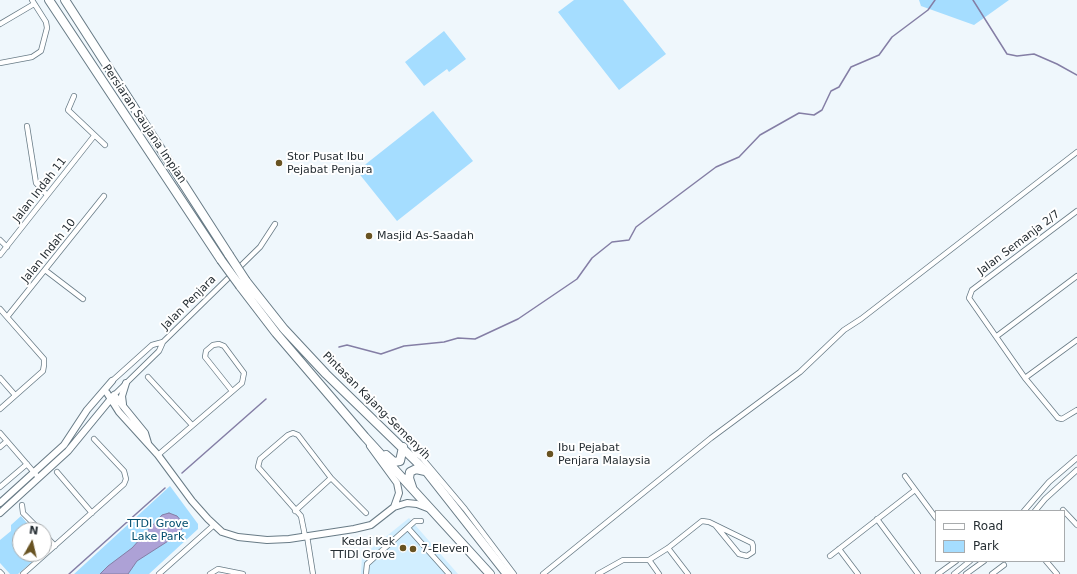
<!DOCTYPE html>
<html>
<head>
<meta charset="utf-8">
<style>
	body { margin:0 }
	#map { position:relative; width:1077px; height:574px; overflow:hidden; background:#eff7fc; font-family:"DejaVu Sans",sans-serif }
	canvas { display:block }
	.legend { position:absolute; left:935px; top:510px; width:130px; height:52px; box-sizing:border-box; background:#fff; border:1px solid #a8abad; margin:0; padding:5px 7px; list-style:none; font-size:12px; color:#262e33 }
	.legend li { display:flex; align-items:center; gap:8px; height:20px }
	.legend b { width:20px; border:1px solid #a8abad }
	.north { position:absolute; left:12px; top:522px; width:40px; height:40px; box-sizing:border-box; background:#fff; border:1px solid #a8abad; border-radius:50%; rotate:8deg; font-size:11px; font-weight:700; line-height:16px; text-align:center; color:#262e33 }
	.north::after { content:''; display:block; margin:auto; width:14px; height:18px; background:#685322; clip-path:polygon(50% 0,100% 100%,50% 72%,0 100%) }
</style>
</head>
<body>
<div id="map">
<canvas width="1077" height="574"></canvas>
<ul class="legend">
<li><b style="height:5px;background:#fff"></b>Road</li>
<li><b style="height:11px;background:#a5ddff"></b>Park</li>
</ul>
<div class="north">N</div>
</div>
<script>
const g = document.querySelector('canvas').getContext('2d');
g.lineJoin = 'round';
function fillPath(path, color) {
  g.fillStyle = color;
  g.fill(path, 'evenodd');
}
function poly(rows) {
  const path = new Path2D();
  for (const r of rows) {
    path.moveTo(r[0], r[1]);
    for (let i = 2; i < r.length; i += 2) path.lineTo(r[i], r[i + 1]);
  }
  return path;
}
function strokePath(path, color, width, dash) {
  g.strokeStyle = color;
  g.lineWidth = width;
  g.lineCap = dash ? 'butt' : 'round';
  g.setLineDash(dash || []);
  g.stroke(path);
}
function label(font, color, halo, rows, align = 'center') {
  g.font = font + ' "DejaVu Sans",sans-serif';
  g.lineWidth = 4;
  g.setLineDash([]);
  g.textBaseline = 'middle';
  g.strokeStyle = halo;
  g.fillStyle = color;
  for (const [text, x, y, turn = 0] of rows) {
    g.save();
    g.translate(x, y);
    g.rotate((+turn || 0) * Math.PI / 180);
    g.textAlign = isNaN(turn) ? turn : align;
    if (halo) g.strokeText(text, 0, 0);
    g.fillText(text, 0, 0);
    g.restore();
  }
}
fillPath(poly([
	[409,518,458,574,361,574,362,556]
]), '#d1eeff');
fillPath(poly([
	[574,0,623,0,666,54,619,90,558,12],
	[919,0,1009,0,974,25,921,6],
	[444,31,466,59,449,72,447,69,424,86,405,62],
	[433,111,473,161,397,221,357,171],
	[170,486,198,524,198,529,149,574,74,574],
	[21,516,33,530,20,530,20,554,41,554,18,574,10,574,0,563,0,540,11,531,11,525]
]), '#a5ddff');
const water = poly([
	[169,513,177,516,182,522,182,529,176,536,137,561,128,574,100,574,108,566,132,548,162,515,169,513]
]);
fillPath(water, '#ada1d6');
strokePath(water, '#847ea5', 1);
strokePath(poly([
	[973,0,1007,54,1017,56,1034,54,1057,64,1077,75],
	[339,347,347,345,381,354,404,346,444,342,458,338,475,339,518,319,577,279,592,258,612,242,629,240,636,227,716,167,739,157,760,135,799,113,814,115,822,110,831,91,839,87,851,67,879,55,892,37,928,10,935,0],
	[182,473,266,399],
	[69,574,165,488]
]), '#847ea5', 1.5);
const street = poly([
	[0,24,34,4],
	[0,63,32,57,41,51,47,28,46,22,32,0],
	[74,96,68,110,105,145],
	[27,126,36,183,47,195],
	[1077,211,972,290,969,298,1025,378,1058,418,1062,419,1077,410],
	[0,240,7,247],
	[0,255,94,136],
	[45,270,83,299],
	[0,309,44,359,44,365,43,371,0,409],
	[7,317,104,196],
	[997,336,1077,276],
	[148,377,192,425],
	[0,378,15,395],
	[1025,378,1077,340],
	[112,381,152,345,163,342],
	[114,395,159,351,163,342,260,247,275,224],
	[0,433,38,477],
	[0,447,7,441],
	[158,455,242,383,244,373,224,346,219,344,213,345,206,351,205,357,232,391],
	[411,455,418,455,422,458,465,509,514,574],
	[57,472,92,513],
	[905,476,936,518],
	[0,487,27,464],
	[22,505,23,513,40,530],
	[1063,510,1077,525],
	[295,511,331,478],
	[1024,511,1049,482,1077,458],
	[1035,511,1045,499,1077,470],
	[877,519,918,574],
	[408,528,449,574],
	[44,534,55,546],
	[305,536,301,516,258,467,260,459,288,435,293,433,298,435,331,478,366,513],
	[307,536,313,574],
	[668,548,688,574],
	[839,549,858,574],
	[830,556,915,490],
	[649,560,668,548,702,521,709,522,752,543,753,546,753,552,747,556,739,554,716,526],
	[649,560,659,574],
	[1046,561,1057,574],
	[0,572,2,574],
	[23,574,124,484,126,479,124,471,94,439],
	[159,574,214,525],
	[210,574,218,569,243,574],
	[366,574,367,564,415,521,421,521],
	[543,574,711,438,800,372,844,330,861,319,1077,152],
	[598,574,623,560,649,560],
	[938,574,956,561],
	[954,574,970,561],
	[966,574,984,561],
	[992,574,1004,565]
]);
const secondary = poly([
	[107,393,119,412,158,455,192,501,208,519,222,532,238,537,267,540,289,539,354,529,371,525,394,507,407,503,417,504,430,509],
	[114,395,145,433,148,443],
	[123,404,122,396,126,383],
	[370,446,397,483,399,493,394,507],
	[0,503,64,445,87,410,112,381],
	[0,513,68,451,114,395]
]);
const highway = poly([
	[49,0,221,260],
	[65,0,229,255],
	[246,281,284,329,326,374,426,471,507,574],
	[240,286,276,333,365,437,490,574],
	[386,455,394,462,400,461,403,447],
	[412,487,409,478,410,472,416,469,425,471]
]);
strokePath(street, '#687b86', 6);
strokePath(secondary, '#687b86', 8);
strokePath(highway, '#687b86', 10);
strokePath(street, '#fff', 4.5);
strokePath(secondary, '#fff', 6);
strokePath(highway, '#fff', 8);
const highwayBridge = poly([
	[229,255,246,281],
	[221,260,240,286]
]);
strokePath(highwayBridge, '#687b86', 10, []);
strokePath(highwayBridge, '#fff', 8);
for (const [x, y, r, color] of [
	[279,163,4,"#685322"],
	[369,236,4,"#685322"],
	[550,454,4,"#685322"],
	[403,548,4,"#685322"],
	[413,549,4,"#685322"]
]) {
  const dot = new Path2D();
  dot.arc(x, y, r, 0, 2 * Math.PI);
  g.fillStyle = color;
  g.fill(dot);
  strokePath(dot, '#fff', 1.5);
}
label('11px', '#262e33', '#fff', [
	["Persiaran Saujana Impian",144,124,56],
	["Jalan Indah 11",40,190,-52],
	["Jalan Semanja 2/7",1019,243,-37],
	["Jalan Indah 10",49,251,-51],
	["Jalan Penjara",189,303,-45],
	["Pintasan Kajang-Semenyih",376,406,45]
]);
label('11px', '#262e33', '#fff', [
	["Stor Pusat Ibu",287,157],
	["Pejabat Penjara",287,170],
	["Masjid As-Saadah",377,236],
	["Ibu Pejabat",558,448],
	["Penjara Malaysia",558,461],
	["Kedai Kek",395,542,"right"],
	["TTIDI Grove",395,555,"right"],
	["7-Eleven",421,549]
], 'left');
label('11px', '#004d6d', '#fff', [
	["TTDI Grove",158,524],
	["Lake Park",158,537]
]);
</script>
</body>
</html>
